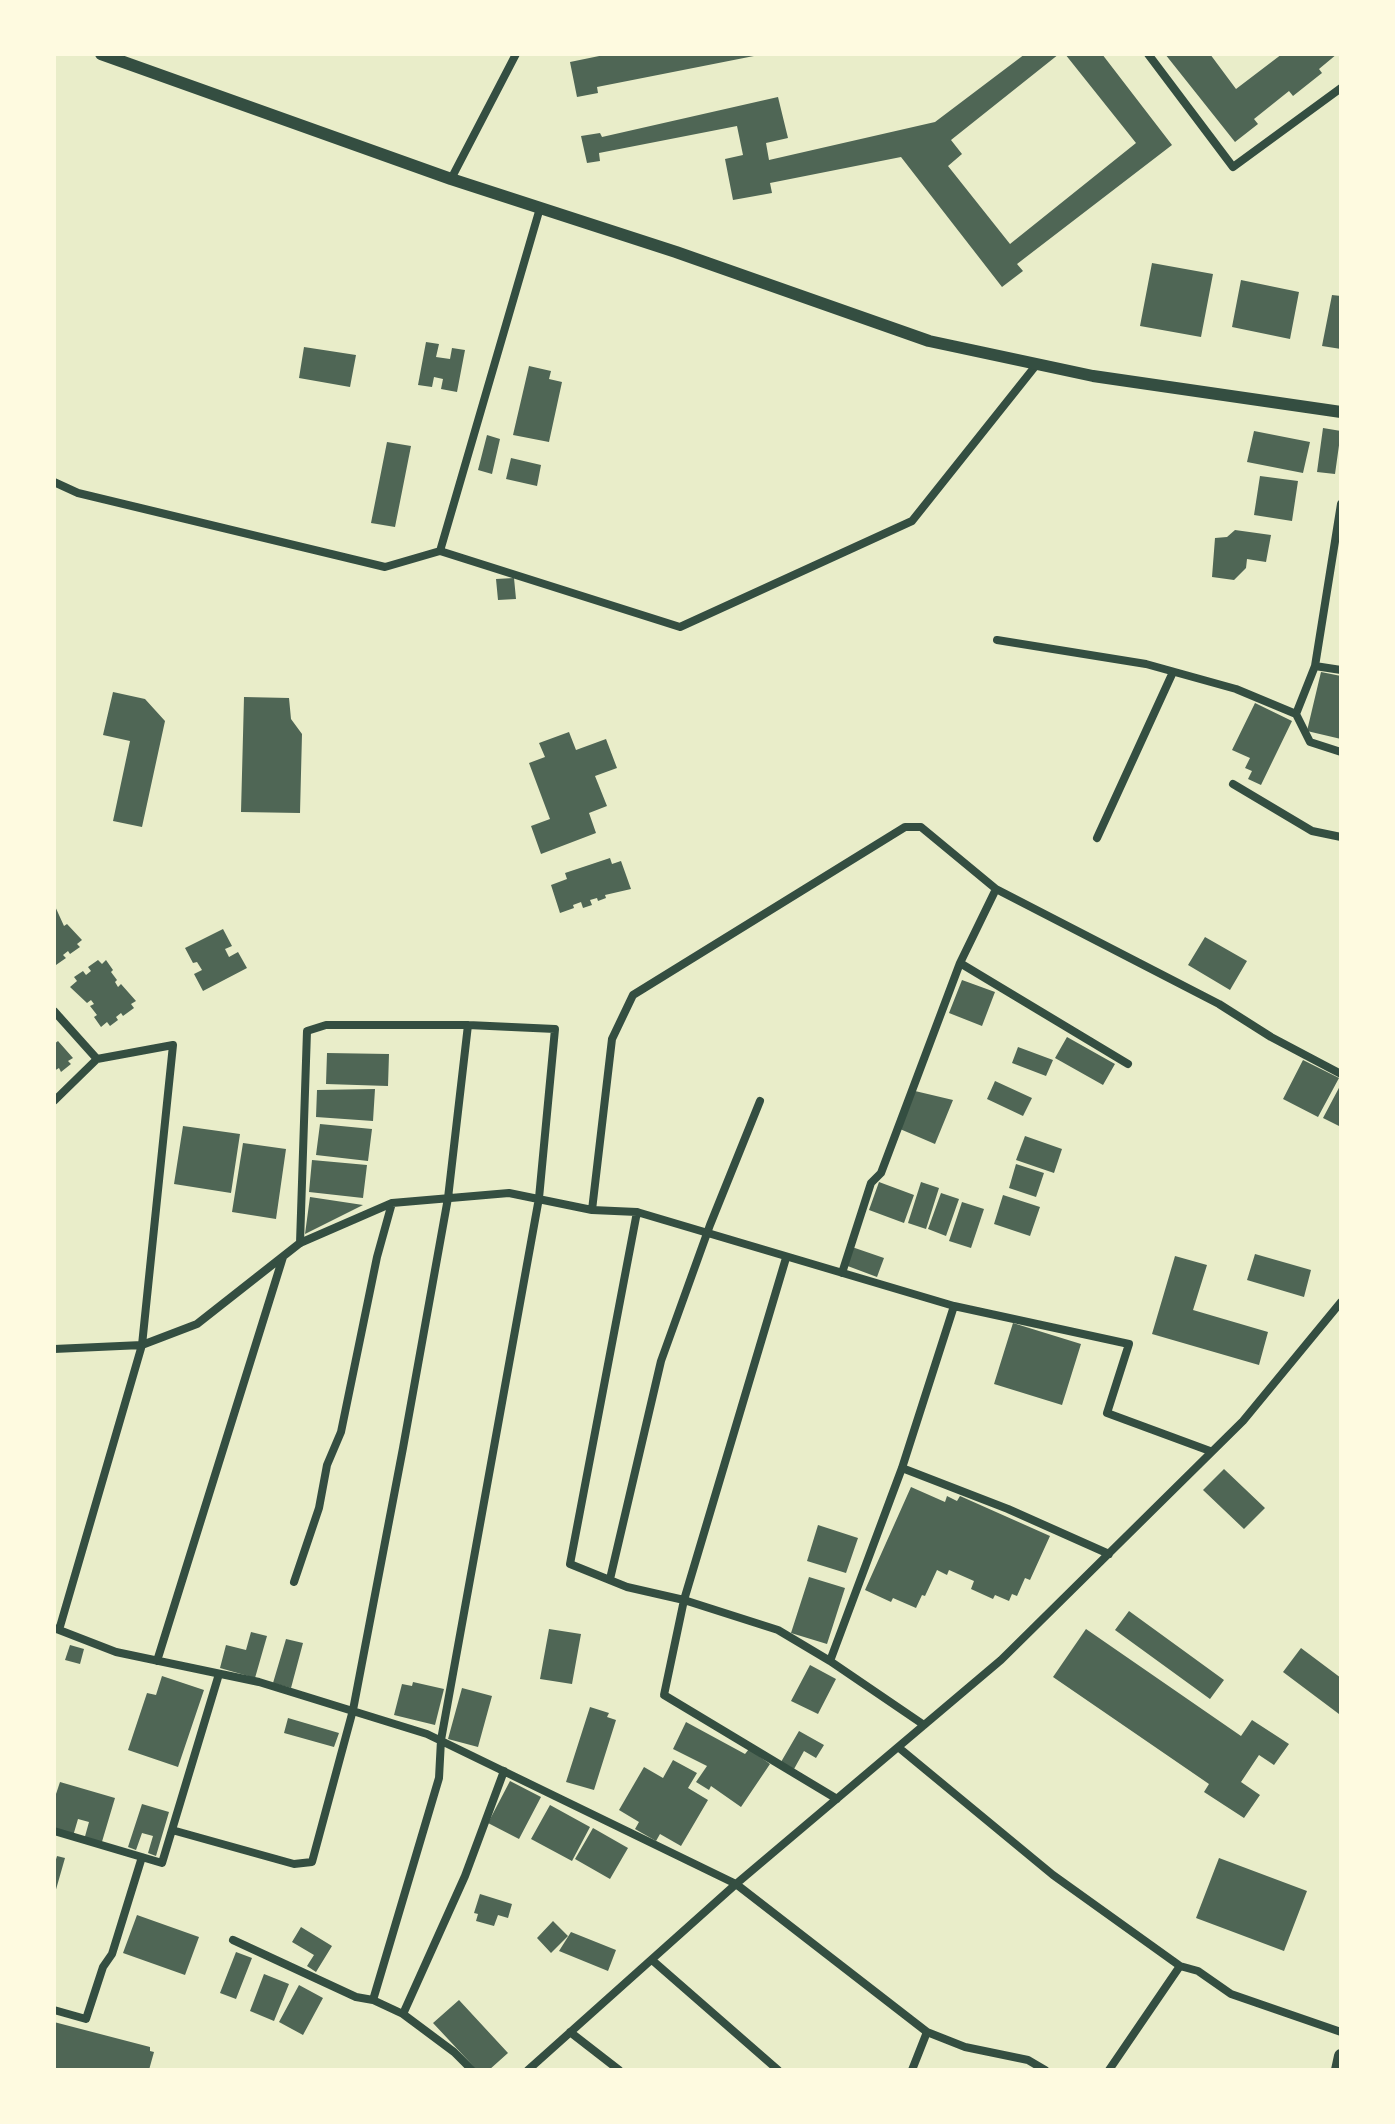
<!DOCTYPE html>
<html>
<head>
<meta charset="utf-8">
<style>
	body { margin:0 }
	#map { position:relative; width:1395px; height:2124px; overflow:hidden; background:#e9edc9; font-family:"Asap Condensed",sans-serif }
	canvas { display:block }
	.frame { position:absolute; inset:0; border:56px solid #fefae0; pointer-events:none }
</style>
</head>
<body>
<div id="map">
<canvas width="1395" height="2124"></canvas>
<div class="frame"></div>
</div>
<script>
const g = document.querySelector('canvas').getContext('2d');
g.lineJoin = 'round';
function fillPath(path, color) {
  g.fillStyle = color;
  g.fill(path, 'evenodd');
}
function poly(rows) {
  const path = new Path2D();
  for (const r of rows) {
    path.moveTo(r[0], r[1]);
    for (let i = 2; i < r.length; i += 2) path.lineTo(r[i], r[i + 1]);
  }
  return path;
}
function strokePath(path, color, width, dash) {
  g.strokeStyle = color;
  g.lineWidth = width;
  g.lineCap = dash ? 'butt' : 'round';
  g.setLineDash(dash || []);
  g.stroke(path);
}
fillPath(poly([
	[609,54,759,54,759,55,597,87,598,93,577,97,570,62],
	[1025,54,1059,54,951,140,962,154,948,166,1010,244,1136,143,1065,54,1102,54,1172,145,1017,264,1023,271,1002,287,901,157,770,183,772,193,733,200,725,159,743,155,737,126,599,153,600,161,587,163,581,136,600,133,602,137,778,97,788,138,766,143,769,160,935,122],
	[1165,54,1210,54,1236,89,1282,54,1337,54,1319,69,1322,73,1293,96,1289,91,1254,119,1258,124,1235,142],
	[1152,263,1213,274,1201,337,1140,326],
	[1241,280,1299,292,1290,339,1232,327],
	[1332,295,1341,296,1341,349,1322,346],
	[426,342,439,344,436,357,450,359,452,348,465,350,457,392,441,389,443,379,434,377,432,387,418,385],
	[304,347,356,355,350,387,299,378],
	[529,366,551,371,549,379,562,382,549,442,513,435],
	[1323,428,1341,431,1335,474,1317,472],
	[1254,431,1310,442,1303,473,1247,462],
	[487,435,500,439,492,474,478,470],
	[387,442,411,446,395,527,371,523],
	[511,458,541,465,537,486,506,479],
	[1260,476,1298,481,1292,521,1254,515],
	[1235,530,1271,535,1266,562,1247,559,1246,568,1234,580,1212,577,1215,538,1227,537],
	[514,578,516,599,498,600,496,579],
	[1321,672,1341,676,1341,739,1307,731],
	[113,692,145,699,165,721,142,827,113,821,130,741,103,735],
	[244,697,289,698,291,719,302,734,300,813,241,812],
	[1255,703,1292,721,1261,785,1248,779,1252,771,1245,768,1250,758,1232,750],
	[569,732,576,750,606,739,617,768,595,776,607,806,589,813,596,833,541,854,531,826,550,819,529,763,545,757,539,743],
	[610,858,612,864,621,861,631,889,605,895,606,898,598,901,597,898,590,900,592,905,583,908,581,902,573,905,574,908,560,913,551,885,567,879,565,873],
	[54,904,64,926,67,924,82,940,77,944,80,947,70,954,68,951,63,955,66,958,56,965],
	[223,929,232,946,225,949,229,957,238,952,247,968,203,991,194,974,202,970,197,962,193,963,185,948],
	[1205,937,1247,961,1230,990,1188,965],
	[98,960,102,964,106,960,113,970,111,972,117,980,115,982,118,987,121,984,136,1001,131,1004,134,1008,123,1016,121,1013,116,1017,118,1020,110,1026,107,1022,101,1027,94,1017,97,1015,90,1006,94,1004,91,1000,87,1003,70,987,77,981,74,977,83,971,86,975,91,971,88,967],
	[962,980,995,992,982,1026,949,1013],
	[1067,1037,1115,1064,1103,1085,1055,1058],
	[58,1041,73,1058,68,1061,71,1064,61,1072,59,1068,54,1071,54,1044],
	[1018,1047,1053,1060,1046,1076,1012,1063],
	[327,1053,389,1054,388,1086,326,1084],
	[1303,1060,1339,1078,1318,1117,1283,1099],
	[995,1081,1032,1098,1023,1116,987,1099],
	[1341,1084,1341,1127,1323,1118],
	[375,1089,373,1121,316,1117,317,1090],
	[915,1091,953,1100,935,1144,900,1129],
	[320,1124,372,1129,368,1161,316,1155],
	[183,1126,240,1134,231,1193,174,1184],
	[1025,1136,1062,1149,1054,1173,1016,1160],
	[243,1143,286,1149,276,1219,232,1212],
	[312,1160,367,1165,363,1198,309,1192],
	[1016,1164,1044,1173,1036,1197,1009,1188],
	[879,1182,914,1195,904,1223,869,1210],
	[921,1182,939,1188,926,1229,908,1223],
	[941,1193,959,1199,946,1236,928,1229],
	[1003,1195,1040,1207,1030,1236,994,1224],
	[310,1197,363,1205,305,1234],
	[962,1202,984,1209,971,1248,949,1241],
	[852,1247,884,1258,877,1277,845,1265],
	[1255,1254,1311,1270,1304,1297,1247,1280],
	[1175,1256,1207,1265,1193,1310,1268,1332,1259,1365,1152,1334],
	[1013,1323,1081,1344,1062,1405,994,1384],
	[1224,1469,1265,1508,1244,1529,1203,1490],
	[911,1487,945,1502,947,1496,957,1501,960,1496,1050,1536,1030,1580,1025,1578,1017,1596,1012,1594,1009,1601,995,1595,993,1599,971,1589,974,1581,949,1570,947,1575,937,1570,925,1596,922,1595,916,1608,893,1598,891,1602,865,1590],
	[818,1525,858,1538,846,1573,807,1561],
	[809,1577,845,1588,827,1644,791,1633],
	[1129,1611,1224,1680,1210,1699,1115,1630],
	[549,1629,581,1634,572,1684,540,1679],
	[1086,1629,1241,1736,1252,1720,1289,1744,1274,1765,1259,1755,1241,1782,1260,1795,1244,1818,1204,1792,1209,1784,1053,1677],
	[251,1632,267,1636,255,1678,220,1668,226,1645,246,1650],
	[286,1639,303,1643,291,1688,273,1683],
	[70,1645,84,1649,80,1664,65,1660],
	[1301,1648,1341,1678,1341,1710,1339,1714,1283,1672],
	[810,1665,836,1679,818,1714,791,1701],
	[162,1676,204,1690,178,1767,128,1750,147,1693,156,1695],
	[413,1682,444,1689,435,1725,394,1715,402,1684,412,1686],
	[462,1688,492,1696,478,1747,448,1739],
	[590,1707,609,1713,607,1717,616,1720,594,1790,566,1782],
	[288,1718,339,1733,334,1747,284,1733],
	[686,1722,745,1754,749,1749,770,1764,741,1807,711,1786,709,1790,696,1782,707,1766,673,1749],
	[799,1731,824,1745,816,1758,804,1751,794,1769,781,1762],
	[673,1760,697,1773,688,1788,708,1800,681,1846,660,1834,656,1841,635,1829,639,1822,619,1810,644,1767,663,1778],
	[510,1781,541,1797,519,1839,488,1823],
	[60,1782,115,1798,101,1845,84,1840,89,1822,78,1819,73,1836,54,1831,54,1800],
	[142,1804,169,1812,156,1856,148,1853,153,1836,142,1833,136,1850,128,1847],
	[550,1805,590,1827,572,1861,531,1839],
	[593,1828,628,1848,610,1879,575,1859],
	[57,1856,65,1858,55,1893,54,1866],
	[1219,1858,1307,1891,1284,1951,1196,1918],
	[480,1894,512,1904,508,1918,498,1915,494,1926,476,1921,478,1914,474,1913],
	[137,1915,199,1937,185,1975,123,1953],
	[553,1921,568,1936,551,1953,537,1938],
	[301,1927,332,1946,316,1972,307,1966,314,1955,292,1942],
	[571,1932,616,1950,608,1971,559,1951],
	[236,1952,252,1958,236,1999,220,1993],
	[264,1974,289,1984,274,2021,250,2011],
	[299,1985,323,1998,303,2035,279,2022],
	[459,2000,508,2053,489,2070,477,2070,433,2023],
	[54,2022,150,2047,150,2051,154,2052,149,2070,54,2070]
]), '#4f6655');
strokePath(poly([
	[1148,54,1233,167,1341,88],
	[451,179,516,54],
	[54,482,78,493,385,567,440,551,540,208],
	[440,551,680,627,912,521,1037,364],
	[997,640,1146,664,1236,689,1296,714,1310,742,1341,752],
	[1315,666,1341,670],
	[1296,714,1315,666,1341,504],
	[1233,784,1312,831,1341,837],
	[1097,838,1173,672],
	[960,963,1128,1064],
	[54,1011,97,1059],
	[54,1101,97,1059,173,1045,142,1345,54,1349],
	[592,1210,612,1039,633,995,905,827,921,827,996,889,1219,1004,1271,1037,1341,1074],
	[637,1212,570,1564,627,1587,684,1600,778,1630,830,1661],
	[300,1243,307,1031,326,1025,468,1025,555,1029,539,1198,441,1740,439,1778,373,2000],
	[786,1258,684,1600,664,1695,837,1799],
	[842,1273,871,1183,881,1173,960,963,996,889],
	[902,1468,1008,1509,1109,1554],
	[610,1579,661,1361,710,1225,760,1101],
	[294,1582,319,1508,327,1465,341,1432,377,1257,392,1203],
	[54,1628,116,1652,259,1682,427,1734,736,1884,927,2032,965,2047,1028,2060,1045,2070],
	[59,1630,142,1345,197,1324,300,1243,392,1203,509,1193,592,1210,637,1212,954,1306,1129,1344,1107,1413,1210,1451],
	[157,1661,283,1257],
	[924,1725,830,1661,902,1468,954,1306],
	[898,1747,1053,1875,1180,1966,1198,1971,1231,1994,1341,2032],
	[172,1830,294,1864,312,1862,353,1710,403,1448,448,1198,468,1025],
	[54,1831,162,1863,219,1674],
	[233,1940,356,1997,373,2000,403,2014,454,2052,472,2070],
	[652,1960,778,2070],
	[54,2010,86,2019,103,1967,112,1954,142,1857],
	[403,2014,465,1876,504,1771],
	[570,2032,619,2070],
	[528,2070,736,1884,1001,1660,1243,1421,1341,1302],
	[912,2070,927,2032],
	[1109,2070,1180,1966]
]), '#344e41', 8);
strokePath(poly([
	[101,54,451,179,676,252,929,341,1093,376,1341,412]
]), '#344e41', 12);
strokePath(poly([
	[1338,2070,1341,2056]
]), '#344e41', 14);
</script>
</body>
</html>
